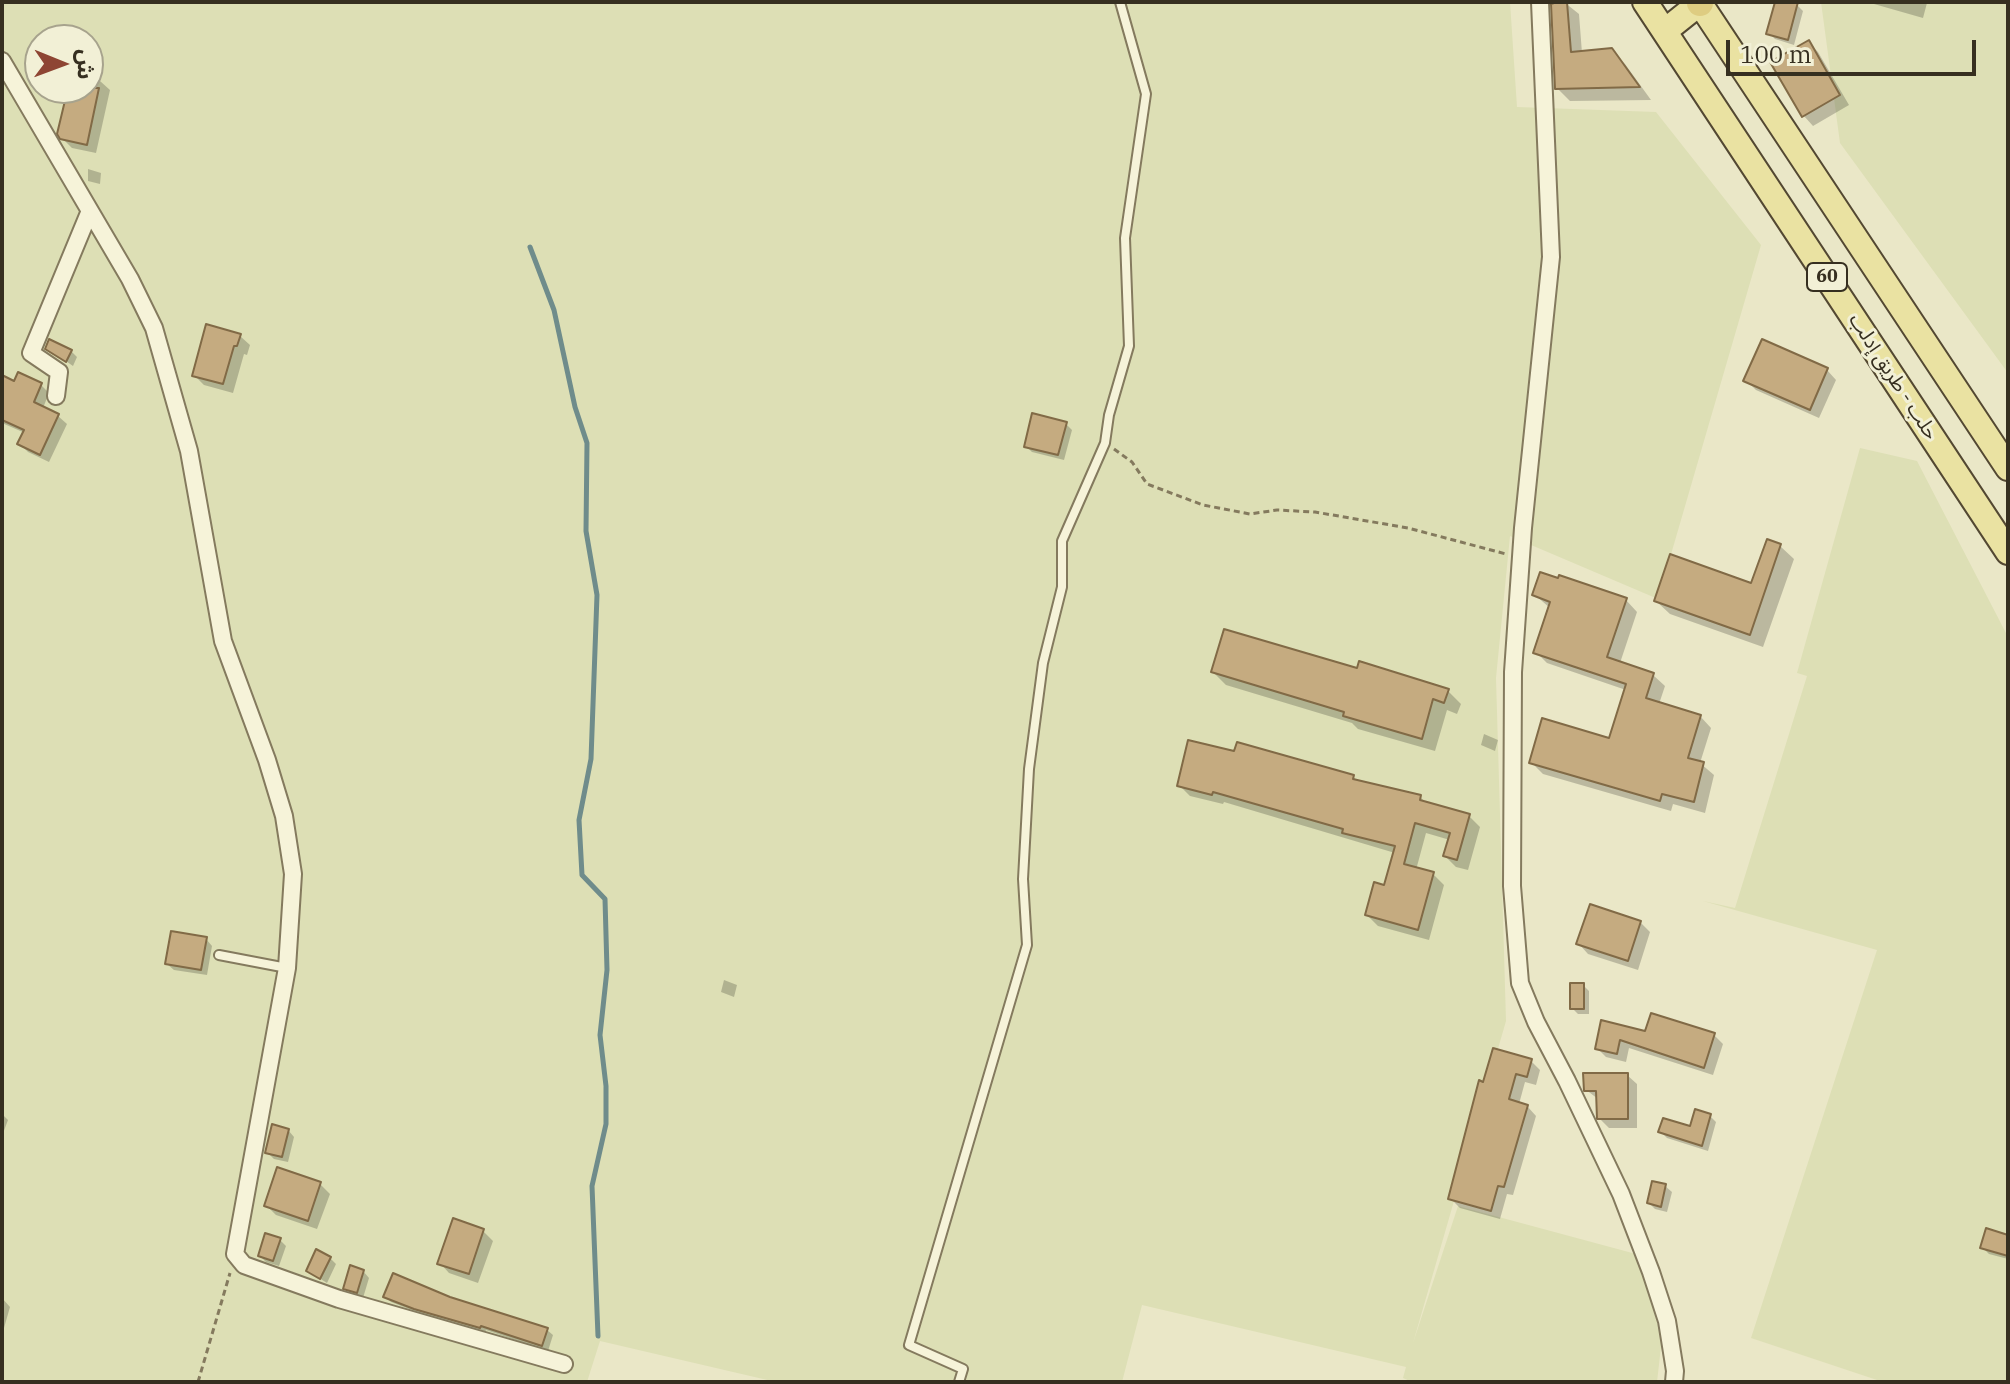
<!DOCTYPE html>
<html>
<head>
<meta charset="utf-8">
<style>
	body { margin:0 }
	#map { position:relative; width:2010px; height:1384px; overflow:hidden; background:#eae7c7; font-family:"IBM Plex Serif","Noto Sans Arabic",serif }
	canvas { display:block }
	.frame { position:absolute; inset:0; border:4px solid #362f20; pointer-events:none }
	.north { position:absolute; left:24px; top:24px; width:80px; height:80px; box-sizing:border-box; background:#f2f0d6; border:2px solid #a7a38d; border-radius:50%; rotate:91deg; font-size:22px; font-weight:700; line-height:32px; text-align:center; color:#362f20 }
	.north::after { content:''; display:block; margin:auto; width:28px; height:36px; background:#8e4533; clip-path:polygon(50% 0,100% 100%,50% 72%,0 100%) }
	.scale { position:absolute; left:1726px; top:40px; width:250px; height:36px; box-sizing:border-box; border:4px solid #362f20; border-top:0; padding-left:10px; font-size:24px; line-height:28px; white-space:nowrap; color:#362f20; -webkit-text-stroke:6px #f2f0d6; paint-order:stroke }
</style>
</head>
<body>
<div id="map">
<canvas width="2010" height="1384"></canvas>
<div class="frame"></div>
<div class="north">ش</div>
<div class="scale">100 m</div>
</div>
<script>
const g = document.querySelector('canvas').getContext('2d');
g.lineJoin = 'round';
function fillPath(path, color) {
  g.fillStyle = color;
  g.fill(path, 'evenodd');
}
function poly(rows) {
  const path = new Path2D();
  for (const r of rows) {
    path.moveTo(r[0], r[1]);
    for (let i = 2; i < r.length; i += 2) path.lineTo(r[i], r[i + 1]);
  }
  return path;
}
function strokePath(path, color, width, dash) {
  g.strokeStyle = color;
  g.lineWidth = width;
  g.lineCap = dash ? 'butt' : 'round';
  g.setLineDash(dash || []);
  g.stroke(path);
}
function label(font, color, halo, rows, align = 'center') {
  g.font = font + ' "IBM Plex Serif","Noto Sans Arabic",serif';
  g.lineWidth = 6;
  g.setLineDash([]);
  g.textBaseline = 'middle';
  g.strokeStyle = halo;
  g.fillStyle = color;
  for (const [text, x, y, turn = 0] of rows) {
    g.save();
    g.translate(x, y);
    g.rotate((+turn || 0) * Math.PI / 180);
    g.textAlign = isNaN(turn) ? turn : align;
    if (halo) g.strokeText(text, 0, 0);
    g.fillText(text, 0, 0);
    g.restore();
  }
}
fillPath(poly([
	[2,2,1510,2,1517,107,1656,112,1761,245,1658,599,1510,536,1496,678,1506,1021,1413,1343,1458,1206,1636,1254,1662,1338,1657,1382,1412,1382,1403,1378,1406,1367,1142,1305,1122,1382,776,1382,600,1341,587,1382,2,1382],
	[40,40,88,40,88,88,40,88],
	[1821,2,2008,2,2008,373,1840,143],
	[1860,448,1917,461,2008,637,2008,1382,1883,1382,1751,1338,1877,950,1703,901,1735,908,1807,676,1797,673]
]), '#dddfb5');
fillPath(poly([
	[1564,2,1579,14,1582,53,1611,50,1625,64,1651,100,1570,101,1557,88],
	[1777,2,1798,2,1797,5,1803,11,1794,45,1775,39,1769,33],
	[1867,2,1925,2,1927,3,1923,18],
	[1808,42,1818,52,1849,105,1813,126,1804,116],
	[88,78,100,81,110,90,96,153,72,148,62,138,70,88,88,88],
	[88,169,101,173,100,184,88,181],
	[240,336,250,345,247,355,244,354,233,393,204,385,194,375],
	[47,348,71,351,77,357,73,366],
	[1827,370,1836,380,1819,418,1756,390,1746,380],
	[2,377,15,383,41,385,49,393,43,408,58,416,67,424,49,462,28,452,20,444,25,433,2,423],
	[1066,424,1072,430,1064,460,1032,452,1026,446],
	[1768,542,1780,546,1794,559,1763,647,1670,614,1656,601,1752,586],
	[1535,595,1626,600,1637,612,1620,663,1653,675,1665,686,1659,704,1700,716,1711,728,1700,763,1714,775,1705,813,1673,804,1671,811,1543,774,1531,762,1610,740,1626,690,1547,663,1536,652,1550,608],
	[1358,671,1448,691,1461,704,1457,714,1447,710,1435,751,1358,729,1352,723,1226,685,1213,672],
	[1484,734,1498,740,1495,751,1481,745],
	[1353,777,1359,782,1420,797,1427,804,1469,816,1480,827,1468,870,1456,867,1445,856,1450,840,1426,833,1416,870,1433,874,1444,885,1429,940,1378,926,1367,915,1386,887,1395,853,1224,802,1223,804,1190,796,1179,785],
	[1640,922,1650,932,1638,970,1588,954,1579,944],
	[206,939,212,946,207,975,174,970,167,964],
	[724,980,737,985,734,997,721,992],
	[1583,985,1589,991,1589,1014,1578,1014,1572,1008],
	[1603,1023,1646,1033,1714,1035,1723,1044,1713,1075,1629,1048,1626,1062,1606,1057,1597,1048],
	[1531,1061,1540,1070,1536,1085,1525,1082,1519,1104,1527,1106,1536,1116,1513,1195,1507,1194,1500,1219,1460,1208,1450,1198,1484,1084],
	[1627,1075,1637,1084,1637,1128,1609,1128,1599,1118,1598,1099,1585,1089],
	[2,1114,8,1120,2,1136],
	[1710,1116,1716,1122,1708,1151,1667,1138,1661,1132,1691,1129],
	[288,1130,294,1137,288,1162,274,1159,268,1153],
	[320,1184,330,1194,317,1229,276,1215,266,1205],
	[1665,1186,1672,1192,1667,1212,1655,1209,1649,1203],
	[483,1231,493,1241,478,1283,449,1273,440,1263],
	[2008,1237,2008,1259,1989,1254,1983,1248],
	[280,1240,286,1246,279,1266,266,1262,260,1256],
	[330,1258,336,1264,327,1283,308,1271],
	[363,1271,369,1278,363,1298,351,1294,345,1288],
	[386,1297,449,1299,547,1330,553,1335,548,1351,486,1330,485,1333,422,1314,391,1302],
	[2,1298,10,1307,2,1335]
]), '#0003');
strokePath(poly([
	[530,247,554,310,575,407,587,443,586,531,597,595,591,759,579,820,582,875,605,899,607,970,600,1035,606,1086,606,1124,592,1186,598,1336]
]), '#6f8c8b', 5);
const building = poly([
	[1557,2,1567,2,1571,52,1612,48,1640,87,1555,89,1551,4,1557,2],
	[1775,2,1798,2,1788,40,1766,34,1775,2],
	[1809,40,1840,95,1802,117,1770,62,1809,40],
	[68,88,99,88,87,145,60,139,57,134,68,88],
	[206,324,241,334,237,346,234,346,223,384,192,376,206,324],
	[49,339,72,350,66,362,45,349,49,339],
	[1762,339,1828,368,1810,410,1743,381,1762,339],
	[18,372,42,383,34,402,59,414,40,455,17,444,24,430,2,420,2,375,14,381,18,372],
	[1032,413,1067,422,1058,455,1024,447,1032,413],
	[1767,539,1781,544,1750,635,1654,601,1670,554,1751,583,1767,539],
	[1540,572,1558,578,1559,575,1627,598,1607,657,1654,673,1646,698,1701,715,1688,758,1704,762,1694,802,1662,794,1660,801,1529,763,1542,718,1609,738,1626,684,1533,653,1550,602,1532,595,1540,572],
	[1224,629,1357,668,1359,661,1449,689,1444,703,1433,699,1422,739,1343,716,1344,712,1211,672,1224,629],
	[1188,740,1234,751,1237,742,1354,775,1353,779,1421,795,1420,800,1470,814,1457,860,1443,856,1450,833,1415,823,1404,864,1434,872,1418,930,1365,915,1374,882,1384,885,1395,846,1342,833,1343,829,1213,792,1212,795,1177,786,1188,740],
	[1590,904,1641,921,1628,961,1576,944,1590,904],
	[171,931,207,937,201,970,165,964,171,931],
	[1570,983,1584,983,1584,1009,1570,1009,1570,983],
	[1651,1013,1715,1033,1704,1068,1620,1040,1617,1054,1595,1049,1601,1020,1645,1031,1651,1013],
	[1493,1048,1532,1059,1527,1077,1516,1074,1509,1099,1528,1105,1504,1187,1498,1186,1491,1211,1448,1199,1479,1080,1483,1082,1493,1048],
	[1583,1073,1628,1073,1628,1119,1597,1119,1596,1091,1584,1091,1583,1073],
	[1695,1109,1711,1114,1702,1146,1658,1132,1663,1118,1690,1126,1695,1109],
	[272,1124,289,1129,282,1157,265,1153,272,1124],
	[277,1167,321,1182,308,1221,264,1206,277,1167],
	[1652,1181,1666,1184,1661,1207,1647,1203,1652,1181],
	[453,1218,484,1229,469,1274,437,1264,453,1218],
	[1986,1228,2008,1235,2008,1256,1980,1248,1986,1228],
	[265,1233,281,1238,273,1261,258,1256,265,1233],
	[316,1249,331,1257,320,1279,306,1271,316,1249],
	[350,1265,364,1270,357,1293,343,1289,350,1265],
	[393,1273,450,1297,548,1328,542,1346,481,1326,480,1328,414,1309,383,1297,393,1273]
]);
fillPath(building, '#c5ab80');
strokePath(building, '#816a46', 2);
const service = poly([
	[219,955,287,968],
	[959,1382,963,1369,909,1345,1027,945,1023,879,1029,769,1043,663,1062,587,1062,541,1105,443,1109,415,1129,346,1125,238,1146,94,1120,2]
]);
const minor = poly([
	[1540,2,1551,257,1523,528,1513,672,1512,886,1520,983,1536,1022,1567,1081,1621,1194,1651,1272,1667,1321,1675,1371,1674,1382],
	[2,61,130,279,154,328,189,451,223,641,267,760,284,816,293,874,287,968,235,1254,244,1265,339,1299,564,1364],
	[56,396,59,372,31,353,89,213]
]);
const primary = poly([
	[1645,2,2008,552],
	[1699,2,2008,468],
	[1665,31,1700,3]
]);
const trunk = poly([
	[1700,2,1700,3]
]);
strokePath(service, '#847a5e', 12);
strokePath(minor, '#847a5e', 20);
strokePath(primary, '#534832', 28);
strokePath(trunk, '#534832', 30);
strokePath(poly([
	[1114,449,1132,462,1147,484,1203,505,1250,514,1277,510,1315,512,1408,528,1506,554],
	[198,1382,230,1273]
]), '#847a5e', 3, [6, 4]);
strokePath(service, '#f6f3d9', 8);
strokePath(minor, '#f6f3d9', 16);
strokePath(primary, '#eae2a2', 24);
strokePath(trunk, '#decc81', 26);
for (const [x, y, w] of [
	[1827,277,40]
]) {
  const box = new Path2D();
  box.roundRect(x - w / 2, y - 14, w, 28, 6);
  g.fillStyle = '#f2f0d6';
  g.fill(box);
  strokePath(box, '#362f20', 2);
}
label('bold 18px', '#362f20', null, [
	["60",1827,277]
]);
label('20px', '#362f20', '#f2f0d6', [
	["حلب - طريق إدلب",1893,377,57]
]);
</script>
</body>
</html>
